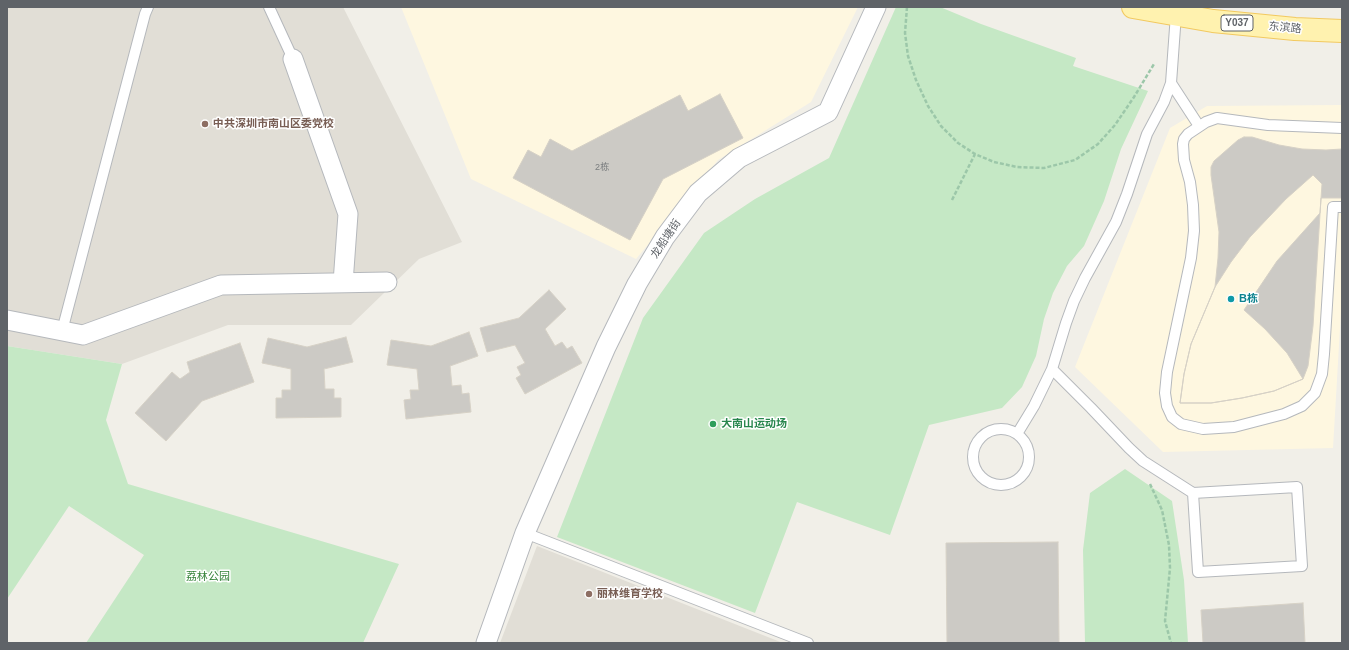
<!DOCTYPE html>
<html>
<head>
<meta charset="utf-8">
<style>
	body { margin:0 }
	#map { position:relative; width:1349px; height:650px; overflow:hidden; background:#f1efe8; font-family:Helvetica,sans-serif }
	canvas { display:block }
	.frame { position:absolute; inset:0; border:8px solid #5f6368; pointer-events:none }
</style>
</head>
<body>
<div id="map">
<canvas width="1349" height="650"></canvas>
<div class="frame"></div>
</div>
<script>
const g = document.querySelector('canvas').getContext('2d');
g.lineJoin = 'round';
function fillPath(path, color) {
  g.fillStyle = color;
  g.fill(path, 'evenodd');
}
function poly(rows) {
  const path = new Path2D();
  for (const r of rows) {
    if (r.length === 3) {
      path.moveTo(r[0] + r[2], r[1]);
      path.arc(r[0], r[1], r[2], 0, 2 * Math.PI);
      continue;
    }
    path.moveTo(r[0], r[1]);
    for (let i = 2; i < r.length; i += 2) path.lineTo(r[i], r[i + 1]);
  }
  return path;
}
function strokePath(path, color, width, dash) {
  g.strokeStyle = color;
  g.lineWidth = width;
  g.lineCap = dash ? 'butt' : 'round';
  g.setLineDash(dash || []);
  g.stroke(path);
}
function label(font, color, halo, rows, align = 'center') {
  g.font = font + ' Helvetica,"Noto Sans SC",sans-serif';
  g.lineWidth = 3;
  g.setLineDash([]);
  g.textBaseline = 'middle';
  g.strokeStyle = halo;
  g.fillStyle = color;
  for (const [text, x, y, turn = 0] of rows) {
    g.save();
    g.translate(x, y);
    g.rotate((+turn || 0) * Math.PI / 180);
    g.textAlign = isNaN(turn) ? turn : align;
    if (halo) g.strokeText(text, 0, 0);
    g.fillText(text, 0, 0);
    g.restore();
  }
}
fillPath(poly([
	[401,7,858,7,811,102,718,160,636,259,471,179],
	[1342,105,1342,294,1333,448,1163,452,1075,367,1170,128,1207,106]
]), '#fef7e0');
fillPath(poly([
	[7,7,343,7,462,242,419,259,351,325,228,325,122,364,7,346],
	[537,546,783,643,500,643]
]), '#e1ded6');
fillPath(poly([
	[896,7,940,7,981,24,1076,58,1073,66,1148,91,1121,149,1104,201,1084,246,1067,266,1053,293,1044,319,1036,356,1022,387,1002,408,929,425,890,535,797,502,755,613,557,537,643,318,704,233,755,199,829,158],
	[7,346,122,364,106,420,128,484,399,564,363,643,86,643,144,555,69,506,7,599],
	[1125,469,1172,501,1184,580,1188,643,1085,643,1083,550,1090,493]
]), '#c5e8c5');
const building = poly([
	[720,94,743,138,663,179,630,240,513,178,528,150,541,157,550,139,572,151,680,95,688,111,720,94],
	[1244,137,1252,137,1279,145,1302,149,1326,150,1342,149,1342,198,1321,198,1313,326,1308,366,1303,379,1274,391,1242,398,1211,403,1180,403,1184,374,1191,344,1215,287,1218,258,1219,232,1211,175,1211,167,1214,161,1238,140,1244,137],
	[1313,175,1322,184,1320,213,1277,261,1244,310,1265,329,1287,353,1303,379,1274,391,1242,398,1211,403,1180,403,1184,374,1191,344,1215,287,1231,262,1250,237,1286,199,1313,175],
	[549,290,566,309,545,329,555,346,562,342,567,349,572,346,582,363,525,394,516,378,521,375,517,367,525,363,515,345,487,352,480,328,519,318,549,290],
	[469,332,478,356,450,366,452,386,461,385,462,394,469,393,471,412,406,419,404,400,411,399,410,390,419,390,417,369,387,365,391,340,431,346,469,332],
	[346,337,353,362,324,369,325,389,334,389,334,398,341,398,341,417,276,418,276,398,282,398,282,390,291,390,291,369,262,363,268,338,307,347,346,337],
	[240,343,254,382,202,401,166,441,135,413,172,372,180,379,190,372,187,362,240,343],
	[1058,542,1059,643,947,643,946,543,1058,542],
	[1303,603,1305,643,1203,643,1201,610,1303,603]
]);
fillPath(building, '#cccac5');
strokePath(building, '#d6d1c6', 1);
const lane = poly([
	[269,7,293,59],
	[1171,83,1199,126],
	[1342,128,1268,125,1217,118,1206,122,1188,134,1184,139,1183,144,1184,160,1190,182,1193,205,1194,231,1191,258,1167,372,1165,393,1167,406,1172,417,1181,424,1203,429,1234,427,1284,414,1302,406,1315,393,1322,374,1324,354,1333,207,1342,207],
	[62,331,145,14,148,7],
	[1052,369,1091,408,1129,448,1143,461,1193,493,1198,572,1302,566,1297,487,1193,493],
	[1001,457,28],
	[1017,434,1034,406,1052,369,1066,323,1074,301,1085,278,1116,222,1127,194,1147,134,1164,102,1171,83,1176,14],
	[525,533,808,643]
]);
const street = poly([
	[293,59,348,214,343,283],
	[7,320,83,335,221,285,387,282],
	[486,643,525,533,606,347,637,284,665,237,698,193,739,158,828,112,876,7]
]);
const primary = poly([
	[1133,7,1213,21,1295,29,1342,31]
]);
strokePath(lane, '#b5b8bc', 12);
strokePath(street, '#b5b8bc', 21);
strokePath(primary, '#f2c960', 24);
strokePath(poly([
	[907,7,905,33,908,56,916,80,928,106,941,126,958,143,975,154,994,162,1017,167,1044,168,1075,160,1098,144,1115,125,1134,97,1154,64],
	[952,200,975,154],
	[1150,484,1162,510,1169,545,1170,568,1165,621,1171,643]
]), '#9cc7a9', 2.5, [4, 2]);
strokePath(lane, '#fff', 10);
strokePath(street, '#fff', 19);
strokePath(primary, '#fff2af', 22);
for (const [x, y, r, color] of [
	[205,124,4,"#8d6e63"],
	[1231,299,4,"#0f9aa8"],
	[713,424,4,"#2e9e5b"],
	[589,594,4,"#8d6e63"]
]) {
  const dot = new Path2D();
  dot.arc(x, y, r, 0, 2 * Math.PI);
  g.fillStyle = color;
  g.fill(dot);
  strokePath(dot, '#fff', 1.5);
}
label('9px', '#7a7d7f', null, [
	["2栋",602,168]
]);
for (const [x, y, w] of [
	[1237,23,32]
]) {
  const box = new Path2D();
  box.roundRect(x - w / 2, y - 8, w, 16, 3);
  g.fillStyle = '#fff';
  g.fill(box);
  strokePath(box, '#5f6368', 1);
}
label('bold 10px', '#5f6368', null, [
	["Y037",1237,23]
]);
label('11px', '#5f6368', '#fff', [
	["东滨路",1285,28,5],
	["龙船塘街",666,239,-56]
]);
label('bold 11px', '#785e54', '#fff', [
	["中共深圳市南山区委党校",213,124],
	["丽林维育学校",597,594]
], 'left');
label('bold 11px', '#0d838f', '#fff', [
	["B栋",1239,299]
], 'left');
label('bold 11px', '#27864d', '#fff', [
	["大南山运动场",721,424]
], 'left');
label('11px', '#348238', '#fff', [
	["荔林公园",208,577]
]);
</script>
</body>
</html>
